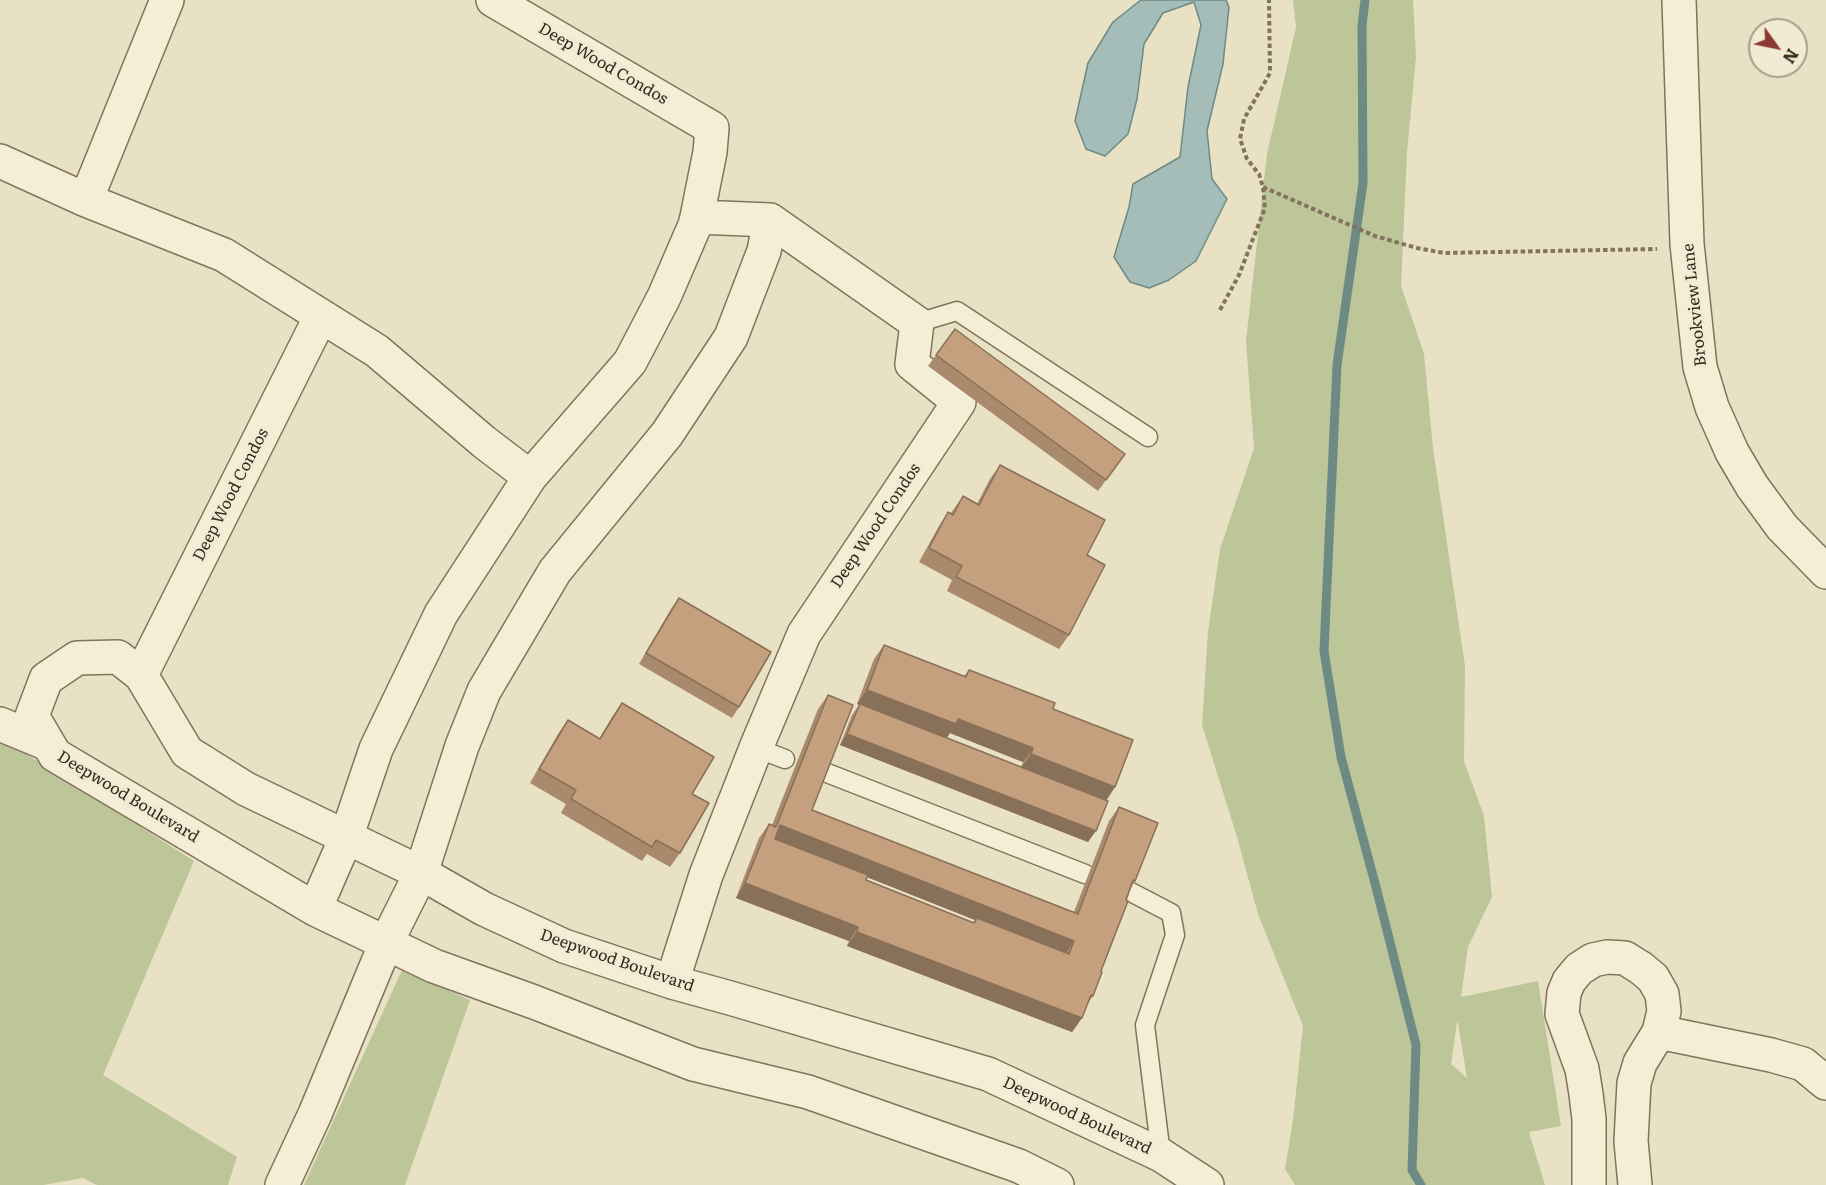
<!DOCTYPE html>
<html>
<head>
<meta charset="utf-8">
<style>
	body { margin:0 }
	#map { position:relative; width:1826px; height:1185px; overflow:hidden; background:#e9e1c4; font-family:Literata,serif }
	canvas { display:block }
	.north { position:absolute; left:1748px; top:18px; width:60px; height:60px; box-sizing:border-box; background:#f1ebd3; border:2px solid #a59e8b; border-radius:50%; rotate:123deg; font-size:16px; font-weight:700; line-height:24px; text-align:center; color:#332a1f }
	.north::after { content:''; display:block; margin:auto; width:21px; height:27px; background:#8b3933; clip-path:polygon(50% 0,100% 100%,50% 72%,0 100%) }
</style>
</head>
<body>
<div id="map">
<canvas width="1826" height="1185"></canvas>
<div class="north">N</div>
</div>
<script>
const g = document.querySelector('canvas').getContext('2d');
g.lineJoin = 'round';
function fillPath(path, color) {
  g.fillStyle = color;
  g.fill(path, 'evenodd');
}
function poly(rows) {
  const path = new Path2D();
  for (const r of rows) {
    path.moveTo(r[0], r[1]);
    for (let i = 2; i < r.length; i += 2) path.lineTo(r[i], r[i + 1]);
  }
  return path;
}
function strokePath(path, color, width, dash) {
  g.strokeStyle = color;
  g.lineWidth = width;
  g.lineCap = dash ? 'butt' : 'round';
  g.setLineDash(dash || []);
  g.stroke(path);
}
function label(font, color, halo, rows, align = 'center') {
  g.font = font + ' Literata,serif';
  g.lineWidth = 6;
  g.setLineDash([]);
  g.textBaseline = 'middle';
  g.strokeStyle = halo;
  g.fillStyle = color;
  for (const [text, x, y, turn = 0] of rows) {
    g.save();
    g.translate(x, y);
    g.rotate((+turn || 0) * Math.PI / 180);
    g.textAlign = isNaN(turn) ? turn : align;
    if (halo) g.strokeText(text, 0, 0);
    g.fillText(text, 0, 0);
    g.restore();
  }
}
fillPath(poly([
	[1293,0,1413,0,1416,57,1407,153,1401,286,1424,354,1433,448,1465,666,1464,761,1484,816,1492,897,1468,947,1461,997,1538,981,1561,1126,1529,1132,1545,1185,1295,1185,1285,1169,1293,1120,1303,1026,1258,914,1237,837,1202,725,1208,631,1220,549,1254,448,1246,341,1267,154,1296,27],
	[1457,1022,1458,1023,1467,1078,1451,1064],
	[0,737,194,861,103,1075,237,1157,228,1185,97,1185,83,1178,43,1185,0,1185],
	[402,970,470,1000,405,1185,304,1185]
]), '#bdc699');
const water = poly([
	[1141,0,1226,0,1229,7,1223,64,1207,131,1212,179,1227,199,1196,261,1169,280,1149,288,1130,282,1114,257,1129,207,1133,184,1180,157,1188,87,1201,25,1194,2,1163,13,1144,44,1137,99,1128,134,1105,156,1086,149,1075,121,1088,63,1113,22,1141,0]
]);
fillPath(water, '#a5bdb8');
strokePath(water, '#6d8a85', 1.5);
strokePath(poly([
	[1365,0,1362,26,1363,183,1337,365,1324,651,1341,757,1376,887,1416,1045,1412,1170,1421,1185]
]), '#6d8a85', 9);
const lane = poly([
	[917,323,957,311,1148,437],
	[756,748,785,759],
	[822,771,1085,874],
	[1125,889,1171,913,1175,935,1145,1025,1161,1155]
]);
const street = poly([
	[1679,0,1687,244,1700,367,1712,407,1732,452,1752,486,1782,527,1826,572],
	[0,161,86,200,224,255,377,351,484,442,530,477],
	[86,200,167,0],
	[141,675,321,316],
	[0,724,48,744],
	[315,909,346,838,376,749,441,614,530,477,630,362,664,297,695,225,697,217,710,152,712,128,493,0],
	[672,982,706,875,756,748,804,634,959,402,912,364,917,323,770,220,697,217],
	[1659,1032,1771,1055,1803,1064,1826,1083],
	[282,1185,315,1114,386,943,421,873,462,746,484,691,555,571,667,434,731,337,764,251,770,220],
	[1057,1185,1019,1166,808,1092,693,1064,534,1002,434,966,315,909,55,755,32,716,46,679,77,658,118,657,141,675,187,752,246,789,421,873,484,909,564,946,672,982,730,998,988,1074,1161,1155,1207,1185],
	[1589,1185,1589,1119,1586,1094,1582,1069,1562,1014,1564,993,1569,981,1579,969,1593,960,1607,957,1625,958,1641,968,1653,978,1662,994,1664,1011,1659,1032,1640,1063,1634,1083,1631,1141,1635,1185]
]);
strokePath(lane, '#82735c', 21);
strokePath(street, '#82735c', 36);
strokePath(poly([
	[1263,187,1375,236,1417,248,1444,253,1657,249],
	[1220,310,1239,275,1265,208,1263,187,1259,174,1247,159,1240,139,1244,119,1270,73,1269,0]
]), '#82735c', 4, [4.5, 3]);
strokePath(lane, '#f5eed6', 18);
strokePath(street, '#f5eed6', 33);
fillPath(poly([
	[955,329,1125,454,1098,491,928,366],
	[1000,465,1087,555,1069,635,1059,649,947,591,952,580,919,562,939,526,948,512,951,513,963,496,977,504,990,479],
	[679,598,739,707,732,718,639,664,671,609],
	[884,645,964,676,969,670,1053,709,1115,787,1106,800,1088,842,840,745,852,715,859,705,857,704,874,659],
	[950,733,1023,762,1021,767,947,738],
	[828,695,812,810,1074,912,1109,821,1119,807,1135,881,1131,888,1101,971,1093,996,1087,1004,1082,1018,1072,1032,847,946,849,941,736,898,759,838,769,824,772,825,818,709],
	[867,877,975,920,973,923,866,880],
	[622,703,692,794,680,853,670,867,647,854,642,861,561,813,566,804,530,783,558,734,568,720,599,739,612,717]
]), '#a98a6c');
fillPath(poly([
	[867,690,958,719,1033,748,1023,762,950,733,946,739,857,704],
	[847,734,1096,831,1088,842,840,745],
	[1031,754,1115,787,1106,801,1021,768],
	[780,825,1074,941,1064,956,977,918,975,920,771,839],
	[745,883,858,927,849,941,736,898],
	[857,932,1082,1018,1072,1032,847,946]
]), '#897058');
const building = poly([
	[955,329,1125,454,1106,480,936,355,955,329],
	[1000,465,1105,520,1087,555,1105,565,1069,635,956,577,962,566,929,548,948,512,953,515,963,496,979,505,1000,465],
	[679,598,771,652,739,707,646,653,679,598],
	[884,645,966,677,969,670,1055,703,1053,709,1133,740,1115,787,1031,754,1033,748,958,719,956,724,867,690,884,645],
	[828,695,853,705,812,810,1078,914,1119,807,1158,823,1135,881,1133,880,1126,900,1128,901,1101,971,1102,972,1093,996,1091,995,1082,1018,857,932,858,927,745,883,769,824,776,827,828,695],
	[780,825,1074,941,1069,954,977,918,974,923,866,880,868,875,775,839,780,825],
	[622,703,714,757,692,794,709,803,680,853,656,840,652,847,571,799,576,790,539,769,568,720,600,739,622,703],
	[860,704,1108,801,1096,831,847,734,860,704]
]);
fillPath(building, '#c4a07e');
strokePath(building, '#897058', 1.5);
label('16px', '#332a1f', '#f1ebd3', [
	["Deep Wood Condos",603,64,30],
	["Brookview Lane",1695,305,-96],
	["Deep Wood Condos",231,495,-63],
	["Deep Wood Condos",876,526,-56],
	["Deepwood Boulevard",128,797,31],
	["Deepwood Boulevard",617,961,19],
	["Deepwood Boulevard",1077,1116,25]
]);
</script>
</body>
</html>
